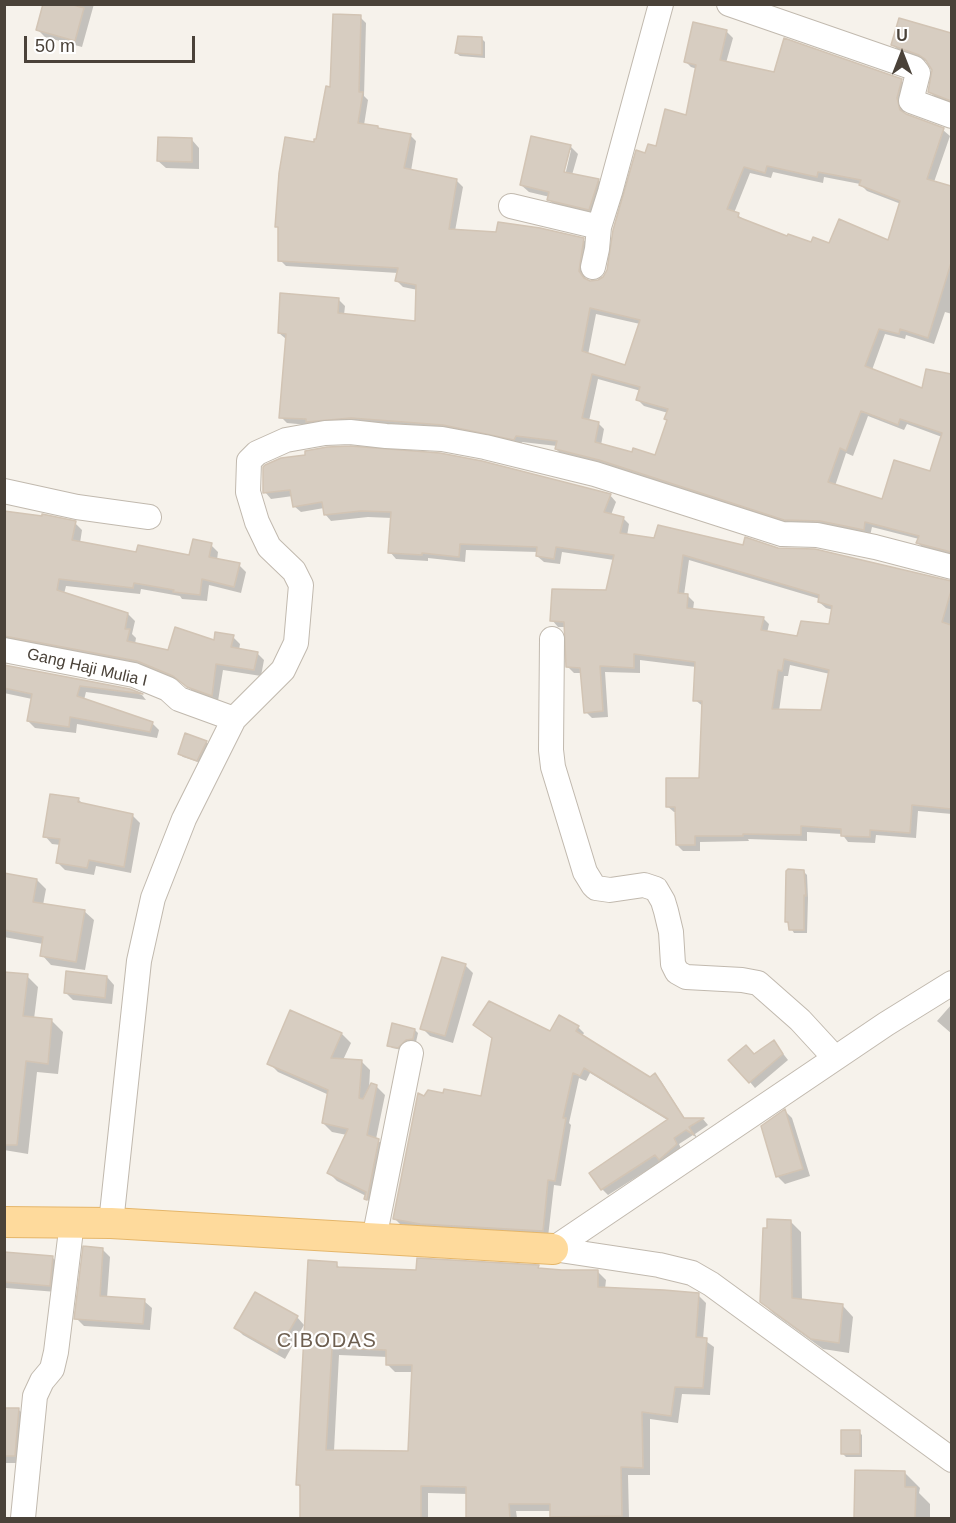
<!DOCTYPE html>
<html>
<head>
<meta charset="utf-8">
<style>
	body { margin:0 }
	#map { position:relative; width:956px; height:1523px; overflow:hidden; background:#f6f2eb; font-family:Helvetica,sans-serif }
	canvas { display:block }
	.frame { position:absolute; inset:0; border:6px solid #4a4239; pointer-events:none }
	.north { position:absolute; left:872px; top:24px; width:60px; height:60px; -webkit-text-stroke:4px #fff; paint-order:stroke; rotate:0deg; font-size:16px; font-weight:700; line-height:24px; text-align:center; color:#4a4239 }
	.north::after { content:''; display:block; margin:auto; width:21px; height:27px; background:#4a4239; clip-path:polygon(50% 0,100% 100%,50% 72%,0 100%) }
	.scale { position:absolute; left:24px; top:36px; width:171px; height:27px; box-sizing:border-box; border:3px solid #4a4239; border-top:0; padding-left:8px; font-size:18px; line-height:21px; white-space:nowrap; color:#4a4239; -webkit-text-stroke:4px #fff; paint-order:stroke }
</style>
</head>
<body>
<div id="map">
<canvas width="956" height="1523"></canvas>
<div class="frame"></div>
<div class="north">U</div>
<div class="scale">50 m</div>
</div>
<script>
const g = document.querySelector('canvas').getContext('2d');
g.lineJoin = 'round';
function fillPath(path, color) {
  g.fillStyle = color;
  g.fill(path, 'evenodd');
}
function poly(rows) {
  const path = new Path2D();
  for (const r of rows) {
    path.moveTo(r[0], r[1]);
    for (let i = 2; i < r.length; i += 2) path.lineTo(r[i], r[i + 1]);
  }
  return path;
}
function strokePath(path, color, width, dash) {
  g.strokeStyle = color;
  g.lineWidth = width;
  g.lineCap = dash ? 'butt' : 'round';
  g.setLineDash(dash || []);
  g.stroke(path);
}
function label(font, color, halo, rows, align = 'center') {
  g.font = font + ' Helvetica,sans-serif';
  g.lineWidth = 4.5;
  g.setLineDash([]);
  g.textBaseline = 'middle';
  g.strokeStyle = halo;
  g.fillStyle = color;
  for (const [text, x, y, turn = 0] of rows) {
    g.save();
    g.translate(x, y);
    g.rotate((+turn || 0) * Math.PI / 180);
    g.textAlign = isNaN(turn) ? turn : align;
    if (halo) g.strokeText(text, 0, 0);
    g.fillText(text, 0, 0);
    g.restore();
  }
}
fillPath(poly([
	[45,4,94,4,82,47,45,37,38,30],
	[360,17,366,23,364,96,368,100,364,125,410,135,416,141,411,171,456,180,463,187,455,231,583,239,589,246,585,278,586,281,598,282,605,277,646,155,657,148,687,116,697,69,691,67,685,61,726,31,733,38,726,63,775,74,901,80,907,87,903,105,905,116,943,130,950,136,934,182,952,188,952,314,945,312,934,344,906,335,905,339,885,334,872,370,923,390,927,370,952,376,952,556,924,549,918,543,919,539,872,527,870,536,792,526,562,455,556,449,557,446,522,442,521,445,287,423,281,417,286,339,279,333,338,299,345,306,344,315,416,322,418,290,403,287,397,281,398,273,286,266,280,260,280,229,277,226,318,141,332,88],
	[773,172,823,183,824,177,860,184,867,191,901,204,889,242,830,245,812,244,788,238,745,220,734,213,750,173,771,178],
	[596,314,640,324,626,366,588,355],
	[598,379,641,391,638,400,644,406,668,413,668,421,656,456,633,454,601,445,604,429,598,423,589,421],
	[868,416,904,430,907,424,942,437,931,473,883,500,835,486,846,453,853,456],
	[941,31,952,35,952,104,936,98,930,92,934,70,928,62,900,52,892,44],
	[481,38,485,42,485,58,460,56,456,53],
	[192,140,199,148,199,169,166,168,158,161],
	[570,146,578,154,572,175,598,180,606,187,597,217,557,207,549,200,550,197,529,192,521,185],
	[568,150,571,150,564,180,561,179],
	[265,468,610,495,616,502,611,515,623,518,629,524,627,536,778,549,952,582,952,814,918,811,916,838,876,835,875,843,848,842,842,834,807,832,807,841,748,839,749,841,700,842,700,851,683,851,677,845,676,812,674,812,667,806,701,780,704,707,695,700,696,667,640,660,640,673,605,672,608,717,592,718,586,712,582,673,574,673,567,666,566,627,558,627,552,620,607,592,614,560,562,552,560,564,544,562,537,556,538,552,466,550,465,562,428,558,428,561,396,559,390,552,392,518,368,517,331,521,325,514,324,508,301,512,294,506,293,496,271,499,265,492],
	[689,560,820,599,819,602,826,608,833,610,830,626,798,638,767,633,769,624,763,618,693,610,694,602,688,596,684,595],
	[790,665,830,674,822,712,779,711,784,676,788,676],
	[4,512,75,523,82,530,80,543,137,554,190,557,211,545,218,552,217,560,239,565,246,572,241,593,209,585,207,601,182,599,180,596,141,589,140,594,66,586,64,594,128,614,135,621,132,634,136,638,135,644,169,652,233,637,240,644,239,650,257,653,264,660,261,676,223,670,218,701,195,693,182,682,145,667,4,644],
	[4,666,129,690,142,695,146,700,86,692,84,700,152,723,159,730,157,738,77,724,76,733,35,728,28,721,32,699,4,693],
	[206,742,210,745,201,763,183,757,179,754],
	[78,799,83,804,132,815,140,823,131,873,96,866,94,875,65,870,58,863,61,845,52,844,45,836],
	[803,871,807,875,808,898,807,933,794,933,787,922],
	[4,874,37,880,46,889,43,905,84,911,94,920,85,970,51,965,42,955,43,944,4,937],
	[443,959,466,966,473,973,453,1043,430,1036,422,1028],
	[4,973,27,976,38,987,34,1019,52,1021,63,1032,58,1074,37,1072,28,1154,4,1150],
	[107,977,114,985,112,1004,73,1000,65,992],
	[952,1004,952,1034,937,1021],
	[291,1012,342,1034,351,1043,343,1060,361,1061,370,1070,369,1090,376,1086,385,1095,376,1139,388,1149,375,1207,366,1198,366,1196,337,1181,328,1172,347,1135,332,1132,323,1123,329,1095,278,1072,269,1063],
	[475,1025,551,1033,578,1027,584,1033,582,1036,650,1078,655,1075,661,1081,685,1119,703,1119,708,1125,695,1134,697,1138,693,1135,679,1144,682,1151,666,1165,662,1161,608,1195,602,1189,669,1121,590,1073,586,1081,579,1078,569,1123,571,1125,561,1186,554,1185,548,1237,428,1230,400,1224,394,1218,424,1098,444,1095,482,1098,493,1039],
	[415,1030,418,1033,416,1042,409,1043,402,1050,392,1048,389,1045],
	[774,1042,788,1060,755,1088,750,1082,754,1055],
	[785,1111,792,1118,810,1176,785,1184,777,1176],
	[790,1221,801,1232,802,1301,843,1306,853,1317,849,1353,823,1349,773,1313,762,1302],
	[102,1249,110,1257,107,1298,144,1301,152,1308,150,1330,84,1326,76,1318],
	[4,1253,53,1258,60,1265,57,1292,6,1288,4,1304],
	[336,1264,341,1269,418,1272,538,1267,541,1269,598,1272,606,1280,605,1289,698,1295,706,1303,703,1339,714,1347,710,1395,682,1394,678,1423,650,1419,650,1475,628,1475,629,1518,554,1518,552,1511,516,1511,517,1518,468,1518,468,1494,428,1493,428,1518,301,1518,301,1488,297,1484],
	[339,1355,388,1357,387,1364,395,1372,414,1372,409,1452,334,1451],
	[297,1317,304,1325,285,1359,243,1335,236,1328],
	[4,1410,19,1410,26,1417,22,1463,4,1463],
	[859,1432,862,1435,862,1457,846,1457,842,1453],
	[856,1471,904,1472,920,1488,919,1493,930,1504,930,1518,856,1518]
]), '#0003');
const building = poly([
	[43,4,70,4,84,8,75,41,36,30,43,4],
	[333,14,361,15,359,92,363,92,358,123,378,126,378,128,411,134,404,168,457,179,449,229,496,232,498,222,540,228,584,238,579,271,584,278,590,281,598,280,603,277,607,270,613,230,636,150,645,153,648,144,656,146,665,109,686,115,696,65,684,62,693,22,727,30,720,60,774,72,784,38,902,79,897,98,900,110,906,114,944,128,927,179,951,186,951,263,928,338,900,329,899,334,879,329,865,366,922,388,926,369,951,374,951,552,916,543,919,536,865,522,864,530,820,521,784,520,599,460,555,449,557,441,516,436,514,440,443,425,351,418,306,422,306,419,279,418,286,334,278,333,280,293,339,298,338,313,415,321,416,285,395,281,398,268,278,261,278,227,275,227,279,173,285,137,314,142,314,139,316,139,326,86,330,87,333,14],
	[767,166,817,177,818,172,861,180,859,185,900,201,888,240,839,219,829,243,813,237,811,242,788,234,787,236,738,217,739,213,727,209,744,167,765,173,767,166],
	[590,308,640,320,625,365,582,351,590,308],
	[592,374,640,387,636,400,668,409,664,419,667,420,655,455,633,448,632,452,595,442,599,422,582,418,592,374],
	[861,411,898,425,900,419,942,433,930,471,894,460,882,499,828,482,840,448,846,451,861,411],
	[899,18,951,33,951,101,928,92,932,70,925,59,919,55,891,45,899,18],
	[458,36,482,37,482,55,455,53,458,36],
	[531,136,571,145,564,172,599,179,589,210,547,200,549,192,520,185,531,136],
	[158,137,192,138,192,162,157,161,158,137],
	[350,446,440,453,482,461,611,494,604,512,624,517,620,533,654,538,658,525,743,545,745,537,778,548,815,549,951,581,951,591,942,622,951,625,951,809,912,805,910,833,870,830,870,837,841,836,841,829,801,826,801,835,743,834,743,836,695,836,695,845,676,845,675,807,666,807,666,778,699,778,702,701,693,701,695,662,634,654,634,668,600,666,603,711,584,713,580,668,566,667,564,622,550,621,552,589,606,590,614,555,556,547,554,559,536,556,537,547,460,544,459,557,422,553,422,555,388,553,391,512,361,511,324,515,322,502,293,507,290,490,263,493,263,467,265,465,281,458,305,455,305,451,327,447,350,446],
	[683,555,819,595,818,602,832,606,829,624,801,621,797,636,761,630,764,617,687,608,688,594,678,593,683,555],
	[784,659,829,670,821,710,772,709,778,670,782,671,784,659],
	[4,511,42,516,42,514,76,521,72,540,136,552,138,545,189,555,193,539,212,543,209,557,240,563,234,587,202,579,200,595,173,592,174,590,134,583,133,588,59,579,57,590,128,613,125,629,130,629,127,641,168,650,175,627,214,640,215,632,234,635,231,647,258,652,254,670,216,664,212,696,187,687,173,676,137,661,4,636,4,511],
	[4,665,130,689,143,694,80,686,77,696,153,722,150,732,70,717,69,727,27,721,32,694,4,688,4,665],
	[185,733,207,741,197,761,178,754,185,733],
	[50,794,79,798,78,802,133,814,124,867,89,860,87,868,56,863,60,839,43,837,50,794],
	[788,869,804,870,806,896,804,895,804,930,789,930,788,922,785,922,786,871,788,869],
	[4,873,37,879,33,902,85,910,76,962,40,956,43,937,4,930,4,873],
	[442,957,466,964,445,1036,420,1029,442,957],
	[66,971,107,976,105,998,64,993,66,971],
	[4,972,28,974,23,1016,52,1019,48,1064,26,1061,17,1145,4,1145,4,972],
	[489,1001,550,1031,559,1015,579,1026,576,1031,650,1077,655,1073,684,1118,704,1118,689,1127,694,1135,686,1130,674,1138,677,1144,659,1160,655,1155,601,1190,589,1173,668,1119,584,1068,580,1076,573,1073,563,1118,566,1118,555,1181,548,1180,543,1231,420,1224,393,1219,418,1093,424,1096,428,1090,443,1093,444,1089,481,1096,492,1038,473,1025,489,1001],
	[290,1010,342,1033,331,1058,362,1060,359,1098,363,1099,371,1083,377,1085,367,1135,379,1139,367,1200,364,1199,366,1192,327,1173,348,1129,322,1123,328,1090,267,1064,290,1010],
	[392,1023,415,1029,413,1039,406,1040,398,1048,387,1046,392,1023],
	[774,1040,783,1054,749,1083,728,1060,746,1045,754,1054,774,1040],
	[785,1109,803,1169,776,1177,761,1126,785,1109],
	[767,1219,791,1220,792,1298,843,1304,839,1343,811,1339,760,1302,763,1228,767,1228,767,1219],
	[83,1246,103,1248,100,1296,145,1299,143,1324,74,1319,83,1246],
	[4,1252,53,1256,50,1286,4,1282,4,1252],
	[417,1258,539,1265,538,1268,562,1270,598,1270,598,1287,664,1290,699,1293,696,1337,707,1338,703,1388,675,1387,671,1416,642,1412,643,1468,621,1467,622,1516,550,1517,550,1504,509,1504,510,1518,466,1518,466,1487,421,1486,421,1518,300,1518,300,1485,296,1485,308,1260,337,1262,337,1267,416,1270,417,1258],
	[332,1348,386,1350,386,1365,412,1365,408,1451,326,1450,332,1348],
	[255,1292,298,1316,277,1352,234,1328,255,1292],
	[4,1408,19,1408,15,1456,4,1456,4,1408],
	[841,1430,860,1430,860,1454,841,1454,841,1430],
	[855,1470,905,1471,905,1487,916,1487,915,1518,854,1518,855,1470]
]);
fillPath(building, '#d7cdc1');
strokePath(building, '#d2c4b4', 1.5);
const minor = poly([
	[729,4,914,68,918,73,911,101,952,116],
	[511,206,599,227],
	[593,267,597,249,599,227,610,192,661,4],
	[4,491,77,507,149,517],
	[552,639,551,750,553,767,585,872,593,885,596,888,610,890,644,885,656,889,663,901,666,911,671,932,673,964,677,972,686,977,742,980,758,983,800,1020,835,1058],
	[4,650,134,675,168,689,179,699,234,719],
	[111,1223,139,961,153,898,184,819,234,719,283,670,296,643,301,585,294,571,269,547,257,522,248,492,249,461,257,453,286,440,325,433,350,432,386,436,442,439,485,447,595,474,782,534,817,535,875,547,952,567],
	[374,1239,411,1053],
	[553,1249,886,1024,952,983],
	[553,1249,659,1265,692,1273,711,1284,952,1460],
	[23,1518,35,1396,42,1381,52,1369,56,1352,72,1222]
]);
const major = poly([
	[4,1222,111,1223,553,1249]
]);
strokePath(minor, '#c1b9ae', 26);
strokePath(major, '#e5b66a', 32);
strokePath(minor, '#fff', 24);
strokePath(major, '#feda9c', 30);
label('16px', '#4a4239', '#fff', [
	["Gang Haji Mulia I",87,668,13]
]);
g.letterSpacing = '1.5px';
label('20px', '#6d5f50', '#fff', [
	["CIBODAS",327,1341]
]);
g.letterSpacing = '0px';
</script>
</body>
</html>
